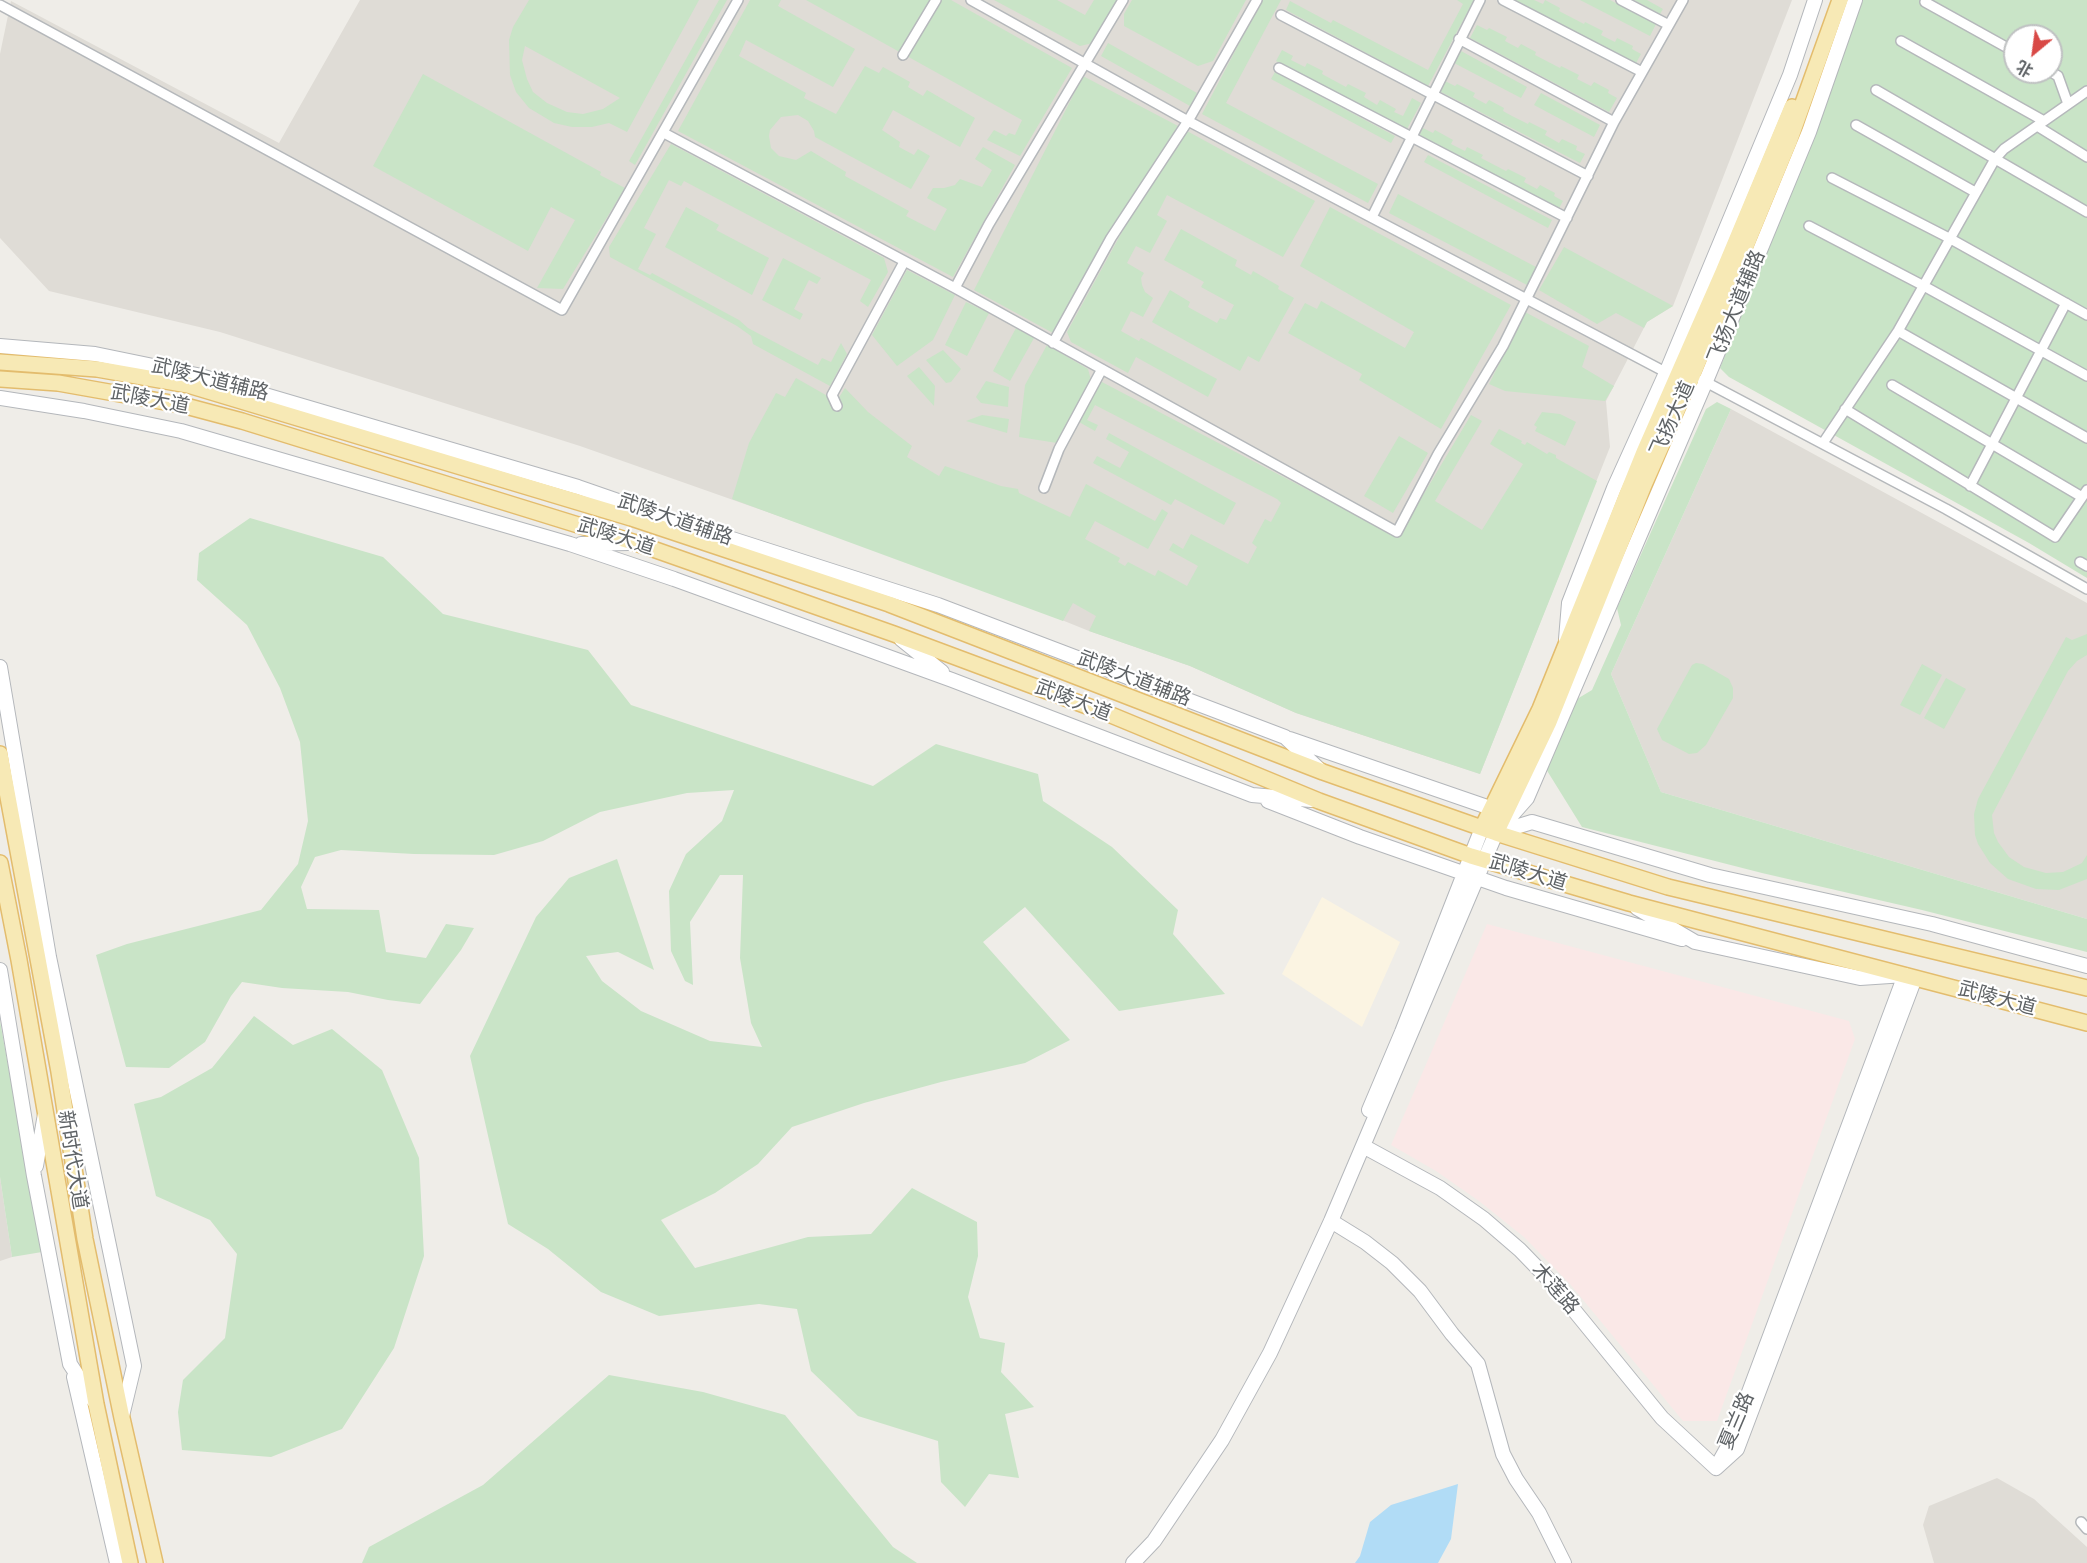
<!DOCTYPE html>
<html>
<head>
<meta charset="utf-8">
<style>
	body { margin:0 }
	#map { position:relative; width:2087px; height:1563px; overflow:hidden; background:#efede8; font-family:"Fira Sans Condensed","Noto Sans SC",sans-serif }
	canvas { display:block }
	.north { position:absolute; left:2003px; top:24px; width:60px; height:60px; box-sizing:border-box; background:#fff; border:2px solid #bfc1c2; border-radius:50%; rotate:209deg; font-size:16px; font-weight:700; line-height:24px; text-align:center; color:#5f6366 }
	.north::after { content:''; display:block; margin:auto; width:21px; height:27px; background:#d84946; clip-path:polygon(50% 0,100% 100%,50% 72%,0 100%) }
</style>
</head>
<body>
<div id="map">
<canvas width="2087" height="1563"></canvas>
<div class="north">北</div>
</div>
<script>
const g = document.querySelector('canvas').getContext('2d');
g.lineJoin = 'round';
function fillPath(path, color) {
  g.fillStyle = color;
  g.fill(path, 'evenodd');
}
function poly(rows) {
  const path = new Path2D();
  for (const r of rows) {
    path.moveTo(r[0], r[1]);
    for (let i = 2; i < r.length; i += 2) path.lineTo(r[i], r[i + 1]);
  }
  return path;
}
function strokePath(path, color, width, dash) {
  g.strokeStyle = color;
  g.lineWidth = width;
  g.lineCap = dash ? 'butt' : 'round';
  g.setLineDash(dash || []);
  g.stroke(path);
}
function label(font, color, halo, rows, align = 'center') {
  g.font = font + ' "Fira Sans Condensed","Noto Sans SC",sans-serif';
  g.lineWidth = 4.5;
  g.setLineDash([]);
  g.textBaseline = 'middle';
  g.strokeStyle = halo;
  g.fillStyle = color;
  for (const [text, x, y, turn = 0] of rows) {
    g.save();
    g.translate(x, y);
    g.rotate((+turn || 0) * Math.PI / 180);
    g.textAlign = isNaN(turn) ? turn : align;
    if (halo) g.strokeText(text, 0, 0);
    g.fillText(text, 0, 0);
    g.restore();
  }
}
fillPath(poly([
	[1322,897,1400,942,1362,1027,1282,974]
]), '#fbf4e2');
fillPath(poly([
	[360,0,1792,0,1673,306,1647,322,1606,401,1610,447,1480,774,1296,713,1190,666,1089,631,980,587,580,446,220,332,49,291,0,238,0,54,11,1,279,143],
	[1731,409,2087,603,2087,919,1661,792,1611,674],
	[0,1177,12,1257,0,1261],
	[1997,1478,2034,1499,2087,1547,2087,1563,1934,1563,1923,1525,1929,1506]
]), '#dfdcd6');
fillPath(poly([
	[1487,924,1849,1021,1855,1039,1717,1421,1683,1421,1570,1284,1524,1237,1479,1201,1436,1171,1391,1145]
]), '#fae8e7');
fillPath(poly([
	[529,0,699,0,627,132,609,123,592,127,572,127,554,123,529,108,516,92,510,75,509,40,513,27],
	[525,46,620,98,603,109,583,114,567,112,547,103,533,92,527,79,522,60],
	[719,0,727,0,635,165,629,161],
	[750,0,781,0,778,6,855,49,833,87,746,40,739,56,806,93,804,98,836,114,865,66,879,73,883,67,910,82,908,87,923,96,927,90,975,118,960,147,893,110,882,130,900,142,899,147,914,155,918,149,930,156,911,189,815,137,814,131,808,121,798,115,781,117,770,130,769,136,771,148,779,156,796,160,811,151,846,172,845,176,909,211,906,216,935,231,947,209,927,198,933,188,944,188,955,185,960,179,982,187,992,170,975,159,983,147,1015,165,953,277,678,131],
	[806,0,951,0,1072,68,1020,156,987,140,994,130,1006,136,1009,133,1015,135,1022,120],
	[994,0,1057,0,1085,15,1094,0,1118,0,1093,43,1080,46],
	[1132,0,1246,0,1213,61,1198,66,1124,26,1124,14],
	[1262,0,1281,0,1226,103,1378,184,1368,203,1202,114],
	[1457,0,1474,0,1428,86,1286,10,1290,1,1331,23,1333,20,1428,70,1463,4],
	[1514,0,1534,0,1543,4,1545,0,1560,8,1559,11,1584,24,1585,22,1603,31,1601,35,1615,42,1617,38,1633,46,1632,49,1641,54,1636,63],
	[1580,0,1610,0,1656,24,1650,36],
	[1634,0,1647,0,1663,9,1660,14],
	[1863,0,2087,0,2087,578,2029,543,1729,377,1720,368,1813,135],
	[2015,36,2051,36,2051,72,2015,72],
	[1477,25,1487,30,1489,28,1507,37,1505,41,1518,48,1521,44,1536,52,1535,55,1560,68,1561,66,1579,75,1577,79,1591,86,1594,82,1609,90,1608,93,1617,98,1609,112,1470,38],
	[1108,43,1197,93,1190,106,1101,56],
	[1282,50,1293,56,1291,60,1305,67,1307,63,1323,71,1322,74,1346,87,1348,84,1366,93,1364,97,1377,105,1380,100,1396,109,1394,112,1403,116,1412,98,1421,103,1407,129,1276,61],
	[1461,51,1527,87,1521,98,1454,63],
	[1275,72,1395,136,1391,143,1271,79],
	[423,74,601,172,600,175,625,188,563,289,537,288,575,220,551,207,528,251,373,166],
	[1083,76,1178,126,1107,236,1053,333,974,290],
	[1445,81,1455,86,1457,84,1475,93,1473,97,1486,104,1489,100,1504,108,1503,111,1512,116,1528,124,1529,122,1547,131,1545,135,1559,143,1562,139,1577,146,1576,150,1585,154,1580,163,1439,91],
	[1541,93,1600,125,1594,137,1534,105],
	[1423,128,1433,133,1435,130,1453,140,1451,144,1465,151,1467,147,1483,155,1481,158,1506,171,1508,169,1526,178,1524,182,1537,189,1540,185,1555,193,1554,196,1563,201,1558,210,1418,137],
	[1187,131,1315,201,1283,257,1167,195,1157,215,1167,221,1150,253,1136,246,1127,263,1144,273,1141,278,1142,285,1145,292,1153,298,1143,317,1131,311,1121,331,1139,341,1141,338,1217,379,1208,397,1136,357,1128,373,1071,342,1067,332,1144,192,1151,187],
	[671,144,884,258,888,272,868,307,860,301,871,280,684,181,681,186,669,180,644,228,656,234,638,269,650,275,652,273,739,320,748,328,818,365,822,358,831,362,841,343,847,354,830,386,753,344,751,336,737,326,610,257,609,247],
	[1428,155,1552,220,1548,228,1424,162],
	[1398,194,1536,267,1527,285,1389,213],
	[686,207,719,225,716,230,769,258,752,295,665,247],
	[1330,207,1511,305,1441,429,1359,380,1362,374,1288,333,1305,303,1317,309,1321,301,1405,348,1414,332,1300,266],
	[1181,229,1237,260,1235,266,1251,275,1253,271,1279,286,1278,289,1294,298,1259,362,1248,356,1240,371,1152,322,1170,290,1190,302,1188,307,1217,323,1220,318,1226,320,1234,305,1201,287,1204,282,1164,260],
	[1564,247,1673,306,1647,322,1644,328,1616,313,1597,324,1539,290],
	[783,258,821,278,817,284,809,280,794,309,803,314,800,320,762,300],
	[907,270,955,295,933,340,897,366,872,335],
	[966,302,989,313,967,356,945,345],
	[1525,312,1589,346,1582,367,1614,386,1605,401,1505,391,1489,384],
	[1016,328,1034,338,1010,381,993,371],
	[1047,345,1088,369,1091,380,1057,443,1019,437,1025,385],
	[943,350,961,369,951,382,946,383,926,360],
	[919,367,935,386,934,406,907,376],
	[796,378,831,398,838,399,845,388,868,412,912,446,907,457,939,476,945,466,1001,486,1018,489,1019,493,1070,517,1086,484,1155,521,1162,509,1168,513,1148,549,1095,521,1085,539,1120,558,1118,562,1125,566,1128,562,1155,576,1158,570,1187,586,1198,566,1169,550,1173,543,1183,549,1191,534,1248,564,1257,547,1252,543,1265,519,1271,522,1281,503,1277,499,1095,405,1087,420,1098,425,1095,431,1079,422,1100,381,1398,537,1471,415,1482,421,1435,501,1482,530,1523,464,1490,444,1499,429,1522,441,1521,443,1525,445,1527,442,1547,454,1549,452,1556,455,1556,458,1597,481,1480,774,1296,713,1190,666,1089,631,1096,616,1073,603,1063,621,732,499,749,443,776,393,785,397],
	[986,381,1009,387,1008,407,981,403,976,397],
	[1717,402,1731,409,1611,674,1661,792,2087,919,2087,952,1922,910,1762,873,1582,827,1546,769,1577,699,1592,690,1621,625,1617,608,1706,409],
	[1542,412,1560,414,1576,422,1565,446,1535,431,1537,427,1534,425],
	[982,415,1009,419,1007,433,966,421],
	[1109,433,1236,503,1224,525,1175,499,1171,505,1093,463,1097,456,1120,468,1129,452,1106,439],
	[1399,436,1428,453,1393,513,1364,496],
	[250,518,383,557,443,614,588,650,631,705,873,786,936,744,1038,774,1043,801,1112,847,1178,910,1173,934,1225,994,1119,1011,1025,907,983,942,1070,1040,1025,1063,941,1082,864,1103,792,1127,758,1164,715,1193,661,1220,695,1268,808,1237,871,1234,912,1188,977,1222,978,1256,968,1297,980,1338,1005,1343,1001,1372,1034,1407,1005,1414,1019,1478,989,1474,965,1507,941,1482,938,1441,858,1416,811,1371,797,1309,759,1304,659,1316,601,1292,548,1249,508,1224,470,1056,536,917,569,878,617,859,654,970,618,952,586,956,602,981,641,1011,710,1041,762,1047,751,1023,740,958,743,875,720,875,690,922,693,985,685,981,671,951,669,891,686,854,722,821,734,790,687,793,600,812,543,841,494,855,414,854,341,850,315,857,301,887,307,909,379,910,386,952,426,958,446,924,474,928,461,950,420,1004,388,1000,348,992,282,988,242,982,231,996,205,1042,169,1068,126,1067,96,955,127,944,261,910,298,864,308,821,300,742,280,688,247,625,197,580,199,553],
	[2087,634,2087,655,2077,661,2068,671,1992,815,1994,833,1998,842,2009,857,2024,867,2046,873,2063,872,2082,863,2087,855,2087,879,2059,890,2036,889,2008,879,1990,863,1978,844,1975,835,1974,814,1978,799,2066,637,2072,640],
	[1696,663,1703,664,1729,679,1733,688,1733,698,1706,745,1697,753,1689,754,1662,740,1657,729,1692,665],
	[1922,664,1942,675,1920,715,1900,705],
	[1946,678,1966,689,1944,729,1924,718],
	[254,1016,293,1045,332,1029,382,1070,419,1158,424,1256,394,1348,342,1429,271,1457,182,1450,178,1412,183,1380,225,1338,237,1254,210,1220,156,1196,134,1104,161,1097,212,1068],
	[0,1021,42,1252,12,1257,0,1177],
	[609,1375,703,1392,785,1415,893,1547,917,1563,362,1563,369,1547,483,1485]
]), '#c9e4c7');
fillPath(poly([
	[1458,1484,1451,1539,1438,1563,1355,1563,1360,1556,1370,1522,1391,1505]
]), '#b1dcf6');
const street = poly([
	[971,0,1188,121,1671,375],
	[1503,0,1642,72],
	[1621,0,1669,25],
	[1925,2,2015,52],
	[0,5,562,310,738,0],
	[1281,15,1588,176],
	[1459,39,1614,122],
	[1901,41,2044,121],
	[903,55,936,0],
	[1279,68,1567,218],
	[2051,72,2058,76,2068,104],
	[1876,90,2087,212],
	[1856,125,1975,192],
	[2037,126,2087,157],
	[664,133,955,288,1397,532,1438,454,1503,346,1614,122,1683,0],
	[1832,178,1949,238,2087,315],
	[1372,217,1480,0],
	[1809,226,1922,285,2087,376],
	[955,288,989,224,1123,0],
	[1898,331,2087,438],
	[1053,343,1111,238,1188,121,1257,0],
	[1702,380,1946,509,2087,589],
	[1892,385,2082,497],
	[837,406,832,395,904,262],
	[1845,409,2055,537,2087,490],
	[1823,443,1898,331,1995,159,2004,149,2087,91],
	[1970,486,2066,303],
	[1044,488,1059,449,1102,369],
	[2080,562,2087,566],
	[2081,1522,2087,1529]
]);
const secondary = poly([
	[0,346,95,354,197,375,578,487,676,521,938,605,1285,737,1321,771],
	[0,398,84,411,181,431,570,544,674,579,952,680,1252,795,1311,800],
	[581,544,628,543],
	[901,639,942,672],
	[1566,639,1569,603,1614,488,1666,373,1790,75,1815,0],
	[0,667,49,957,134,1366,122,1416],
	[1290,739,1502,812],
	[1268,801,1360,837,1506,888,1682,939],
	[1496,833,1532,822,1710,875,1932,924,2087,966],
	[1637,908,1695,942,1860,978,1905,975,1730,1443,1716,1468,1737,1449,1915,978],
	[0,970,34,1176,70,1364,96,1404],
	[1369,1110,1402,1032,1482,828],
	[1363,1146,1440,1188,1484,1219,1520,1250,1551,1282,1662,1418,1716,1468],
	[36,1166,45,1114],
	[1331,1221,1365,1242,1392,1263,1420,1291,1452,1334,1478,1364,1503,1454,1516,1479,1539,1513,1564,1563],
	[74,1377,117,1563],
	[1133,1563,1154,1541,1222,1440,1270,1353,1331,1221,1496,833,1527,798,1706,381,1809,132,1855,0]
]);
const primary = poly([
	[0,362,97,369,188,385,631,518,889,604,1323,772,1496,833,1668,887,2087,988],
	[0,379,58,383,182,405,242,421,633,542,894,634,1111,715,1319,801,1471,856,1629,903,2087,1023],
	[0,754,59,1072,85,1239,122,1418,155,1563],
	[1482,828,1540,709,1644,452,1723,272,1792,107],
	[1496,833,1549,722,1644,485,1691,379,1789,142,1840,0],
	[0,863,19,960,96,1404,130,1563]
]);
strokePath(street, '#b5b8bb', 12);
strokePath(secondary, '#b4b7bb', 16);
strokePath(primary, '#e3bc6d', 18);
strokePath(street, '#fff', 9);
strokePath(secondary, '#fff', 14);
strokePath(primary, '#f7e9b5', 15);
label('20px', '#5f6366', '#fff', [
	["飞扬大道辅路",1737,307,-68],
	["武陵大道辅路",210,380,14],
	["武陵大道",150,400,11],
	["飞扬大道",1673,419,-66],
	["武陵大道辅路",675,520,19],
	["武陵大道",616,537,18],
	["武陵大道辅路",1134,679,21],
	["武陵大道",1073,701,21],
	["武陵大道",1528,873,17],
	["武陵大道",1997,999,15],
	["新时代大道",72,1160,81],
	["木莲路",1555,1289,49],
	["夏兰路",1737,1421,-67]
]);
</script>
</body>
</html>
